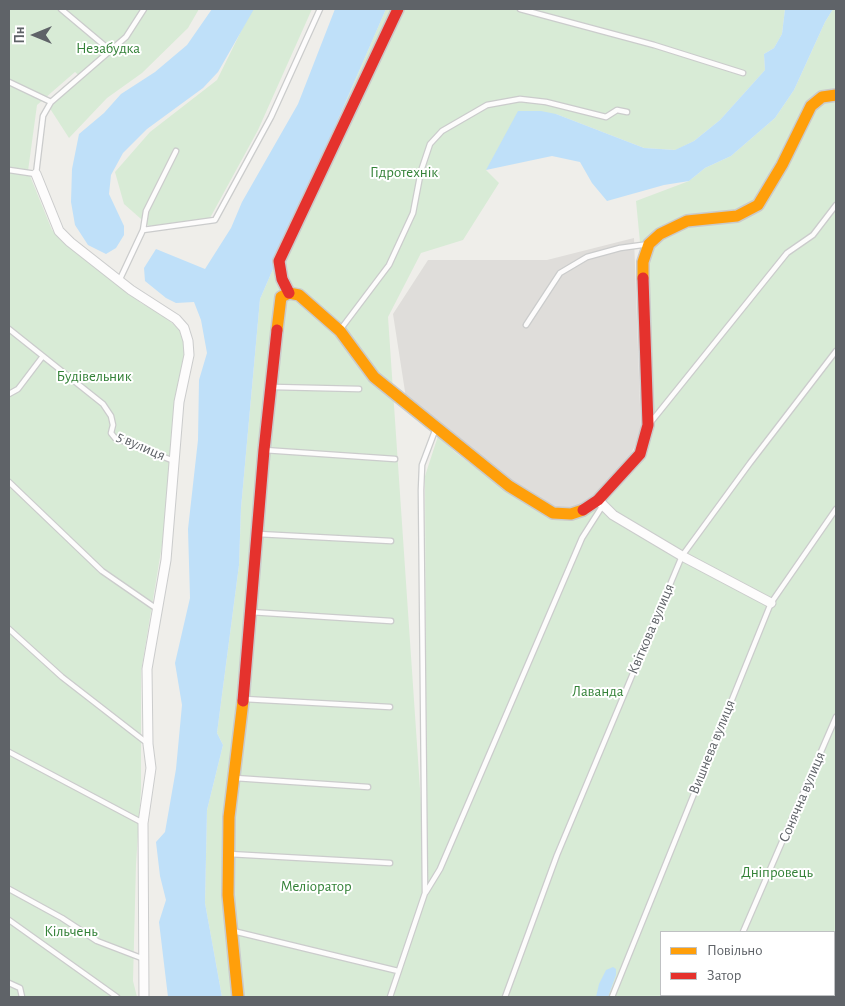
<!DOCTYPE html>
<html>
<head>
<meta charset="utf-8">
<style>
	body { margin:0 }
	#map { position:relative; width:845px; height:1006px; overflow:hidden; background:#efeeea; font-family:"Alegreya Sans",sans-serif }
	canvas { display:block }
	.frame { position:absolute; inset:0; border:10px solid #5f6368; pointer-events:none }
	.legend { position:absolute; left:660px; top:931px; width:175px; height:65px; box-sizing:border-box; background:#fff; border:1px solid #bfc1c3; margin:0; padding:6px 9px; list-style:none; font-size:15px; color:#5f6368 }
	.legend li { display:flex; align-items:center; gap:10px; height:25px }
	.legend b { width:25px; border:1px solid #bfc1c3 }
	.north { position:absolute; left:10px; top:10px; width:50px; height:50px; -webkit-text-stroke:4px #fff; paint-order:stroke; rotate:270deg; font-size:14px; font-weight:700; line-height:20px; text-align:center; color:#5f6368 }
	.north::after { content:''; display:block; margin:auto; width:18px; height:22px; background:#5f6368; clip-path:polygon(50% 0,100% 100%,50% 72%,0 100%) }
</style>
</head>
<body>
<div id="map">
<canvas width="845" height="1006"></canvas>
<div class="frame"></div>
<ul class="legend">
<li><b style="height:6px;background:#ff9f0a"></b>Повільно</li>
<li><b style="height:6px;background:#e5322d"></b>Затор</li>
</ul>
<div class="north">Пн</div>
</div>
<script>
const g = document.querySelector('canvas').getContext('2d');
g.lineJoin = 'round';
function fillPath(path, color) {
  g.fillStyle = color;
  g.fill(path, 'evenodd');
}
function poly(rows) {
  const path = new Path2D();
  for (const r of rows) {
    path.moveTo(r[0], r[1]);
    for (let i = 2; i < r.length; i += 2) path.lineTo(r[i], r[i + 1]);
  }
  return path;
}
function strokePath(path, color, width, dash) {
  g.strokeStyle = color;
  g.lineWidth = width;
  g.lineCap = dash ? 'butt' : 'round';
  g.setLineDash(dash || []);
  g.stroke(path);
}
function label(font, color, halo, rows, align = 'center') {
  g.font = font + ' "Alegreya Sans",sans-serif';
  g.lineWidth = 4;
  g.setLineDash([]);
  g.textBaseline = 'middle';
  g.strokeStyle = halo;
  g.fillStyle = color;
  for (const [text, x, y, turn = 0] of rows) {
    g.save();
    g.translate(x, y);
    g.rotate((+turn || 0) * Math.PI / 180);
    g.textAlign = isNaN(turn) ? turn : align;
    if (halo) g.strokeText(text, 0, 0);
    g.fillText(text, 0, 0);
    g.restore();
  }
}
fillPath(poly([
	[634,238,641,433,630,456,595,494,571,510,557,509,510,481,406,398,393,314,428,260,547,260]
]), '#dfddda');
fillPath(poly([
	[9,9,199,9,188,28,142,73,107,98,69,138,49,107,82,78,75,72,37,105,28,171,52,230,141,303,163,315,183,333,185,356,164,533,141,672,141,790,136,864,133,981,137,997,9,997],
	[252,9,312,9,258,130,210,218,149,226,124,204,115,172,150,132,217,80],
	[386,9,785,9,782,34,774,48,764,54,765,70,720,120,694,141,676,150,644,148,556,114,486,170,499,183,463,240,421,253,388,317,427,892,425,476,438,436,456,453,517,498,556,520,581,518,611,496,642,462,652,432,648,325,636,201,689,181,705,168,731,156,775,118,794,90,825,22,833,9,836,9,836,997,222,997,205,903,207,810,223,745,217,733,239,565,241,508,260,299],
	[661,932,834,932,834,995,661,995]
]), '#d8ebd6');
fillPath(poly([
	[212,9,254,9,218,72,203,88,147,129,123,153,111,175,109,194,124,226,124,235,116,248,106,254,88,245,75,225,71,202,72,169,79,134,104,113,121,94,155,72,187,45],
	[335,9,386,9,260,299,241,508,239,565,217,733,223,745,207,810,205,903,222,997,168,997,159,922,166,900,160,876,156,842,165,832,176,769,182,705,175,663,190,598,188,529,198,440,199,380,207,353,201,320,194,302,176,303,166,298,145,281,144,268,156,249,205,269,231,228,242,202,298,104],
	[785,9,833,9,825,22,794,90,775,118,731,156,705,168,689,181,664,185,607,201,592,183,580,162,552,156,486,170,518,111,541,111,556,114,644,148,675,150,694,141,720,120,765,70,764,54,774,48,782,34],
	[613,967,616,969,616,975,608,997,596,997,599,984,606,970]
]), '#bfe0f9');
const lane = poly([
	[61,9,111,51],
	[520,9,654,45,743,73],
	[9,82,51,102],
	[9,170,36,174,43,116,51,102,126,37,144,9],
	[143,230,215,220,271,117,320,9],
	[120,279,143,230,146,211,176,151],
	[526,325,560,273,587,257,620,248,649,244],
	[9,329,103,404,111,416,113,425,111,433,115,438,174,461],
	[340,330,389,265,413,213,421,171,430,144,442,131,487,105,520,99,546,102,606,117,617,110,627,112],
	[273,387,359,389],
	[9,394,18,389,43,356],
	[651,422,787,253,813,235,836,205],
	[264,450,395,459],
	[9,482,102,571,157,609],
	[258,534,391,541],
	[250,612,391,621],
	[9,629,62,677,147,743],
	[244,699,390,707],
	[9,752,143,823],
	[235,778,368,787],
	[229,854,390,863],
	[9,889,62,918,97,941,144,959],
	[426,892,440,869,582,538,603,505],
	[9,920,117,997],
	[233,931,398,971],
	[743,932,836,717],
	[834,957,836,951],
	[9,983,20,988,22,997],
	[390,997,425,893,421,490,422,465,436,428],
	[505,997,557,855,682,556,750,463,836,351],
	[612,997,771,603,836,509],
	[715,997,716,995],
	[816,997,817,995]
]);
const street = poly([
	[36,174,59,231,70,242,131,290,176,319,184,328,188,341,189,355,179,402,166,560,147,669,148,744,151,768,143,823,144,997],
	[598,500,613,515,682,556,771,603]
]);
const slow = poly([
	[643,278,643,262,649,244,660,234,687,221,737,216,758,205,782,165,811,106,822,97,836,95],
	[277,330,281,297,289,293,299,295,340,331,374,377,509,486,553,513,571,514,583,510],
	[238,997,228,895,229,817,243,701]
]);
const jam = poly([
	[289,293,282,279,279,261,398,9],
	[583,510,598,500,640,454,648,425,643,278],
	[243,701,264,450,277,330]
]);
strokePath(lane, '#cbcccc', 7);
strokePath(street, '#cbcccc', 11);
strokePath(slow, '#cacacb', 14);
strokePath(jam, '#cacacb', 14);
strokePath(lane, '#fdfcfc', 4.5);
strokePath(street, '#fdfcfc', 9);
strokePath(slow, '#ff9f0a', 11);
strokePath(jam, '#e5322d', 11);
label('15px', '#348238', '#fff', [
	["Незабудка",108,48],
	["Гідротехнік",404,172],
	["Будівельник",94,376],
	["Лаванда",598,691],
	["Дніпровець",777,872],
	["Меліоратор",316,886],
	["Кільчень",71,931]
]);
label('15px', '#5f6368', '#fff', [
	["5 вулиця",141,446,24],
	["Квіткова вулиця",651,629,-67],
	["Вишнева вулиця",712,747,-68],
	["Сонячна вулиця",802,797,-67]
]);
</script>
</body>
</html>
